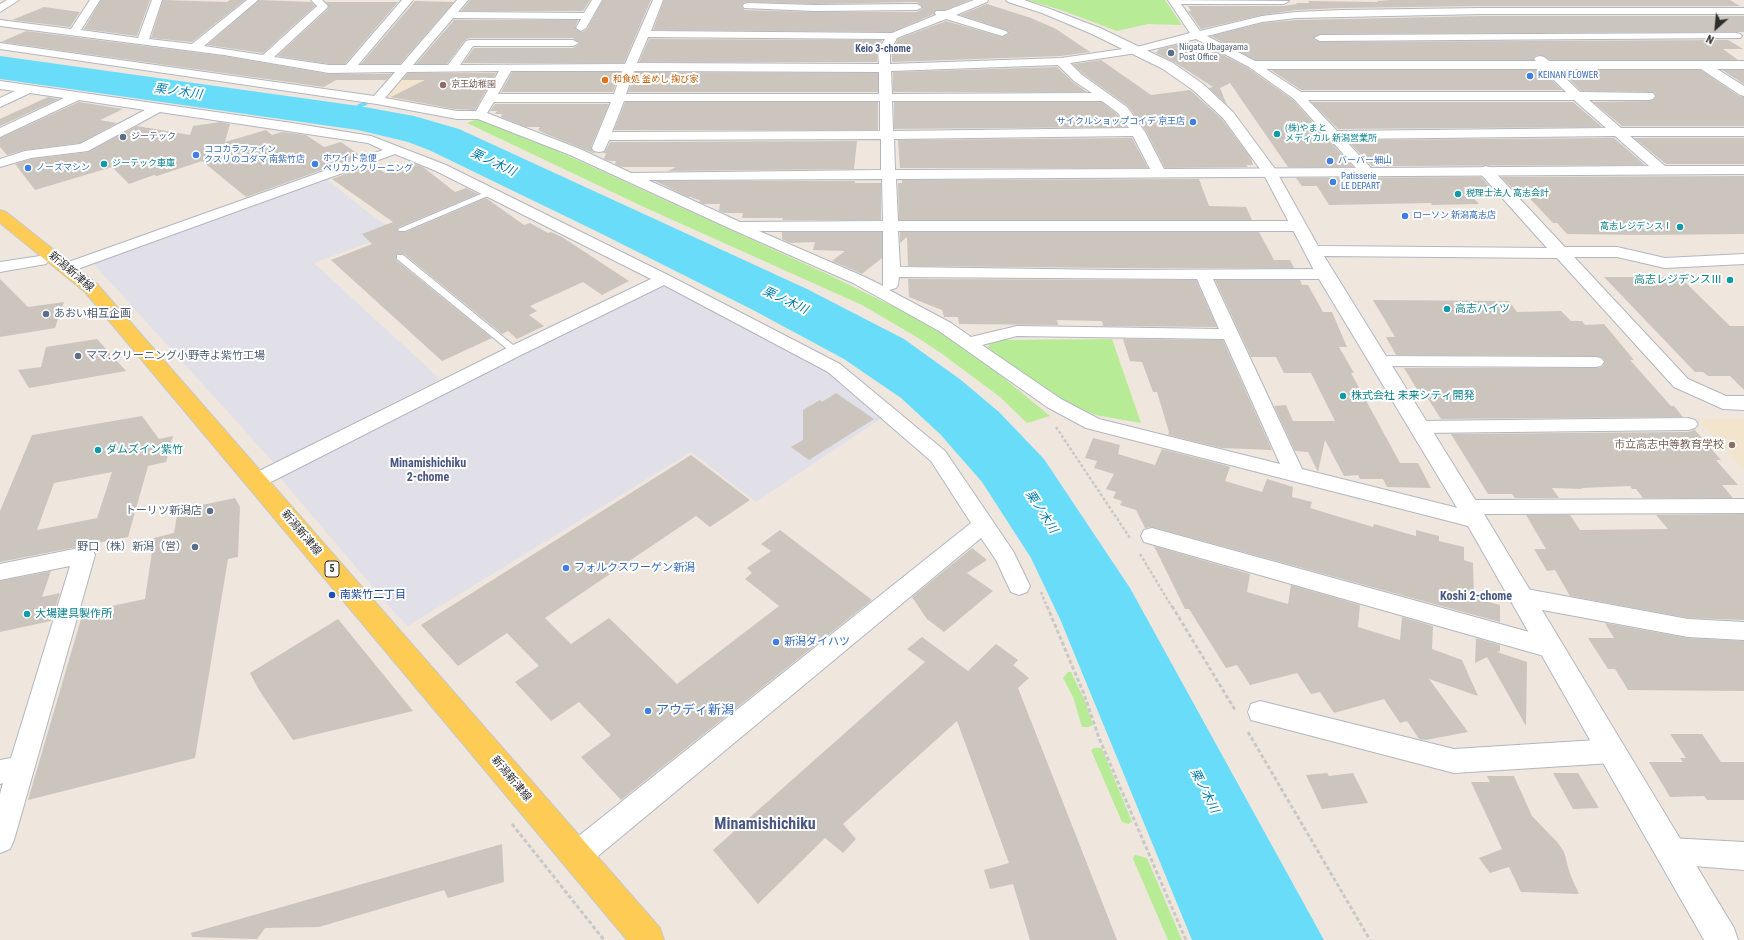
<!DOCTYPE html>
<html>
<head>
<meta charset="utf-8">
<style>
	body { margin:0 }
	#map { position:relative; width:1744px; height:940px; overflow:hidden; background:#efe7de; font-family:"Roboto Condensed",sans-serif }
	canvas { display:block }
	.north { position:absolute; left:1696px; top:8px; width:40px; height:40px; -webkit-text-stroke:3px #fff; paint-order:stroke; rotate:207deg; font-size:11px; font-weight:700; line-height:16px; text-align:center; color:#2d2d2d }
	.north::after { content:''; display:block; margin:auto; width:14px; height:18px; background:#2d2d2d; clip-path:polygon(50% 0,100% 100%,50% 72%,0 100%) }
</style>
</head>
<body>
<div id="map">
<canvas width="1744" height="940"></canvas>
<div class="north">N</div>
</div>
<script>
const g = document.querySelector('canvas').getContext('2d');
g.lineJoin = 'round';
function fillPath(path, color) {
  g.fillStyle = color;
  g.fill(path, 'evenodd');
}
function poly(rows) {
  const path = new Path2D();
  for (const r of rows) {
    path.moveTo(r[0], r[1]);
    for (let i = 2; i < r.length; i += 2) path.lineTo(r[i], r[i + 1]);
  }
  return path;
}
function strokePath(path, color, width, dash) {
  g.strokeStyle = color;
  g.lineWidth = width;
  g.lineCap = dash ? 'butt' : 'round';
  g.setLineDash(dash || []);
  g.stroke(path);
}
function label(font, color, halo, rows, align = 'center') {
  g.font = font + ' "Roboto Condensed","Noto Sans JP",sans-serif';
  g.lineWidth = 4;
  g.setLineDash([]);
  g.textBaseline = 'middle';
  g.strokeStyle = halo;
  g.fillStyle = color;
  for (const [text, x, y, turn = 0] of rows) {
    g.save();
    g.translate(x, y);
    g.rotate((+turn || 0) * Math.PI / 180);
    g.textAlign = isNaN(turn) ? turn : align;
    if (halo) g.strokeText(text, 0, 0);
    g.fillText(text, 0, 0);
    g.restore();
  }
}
fillPath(poly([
	[325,178,370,214,397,232,314,263,440,379,274,463,92,262],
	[663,285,827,369,885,416,756,502,691,452,408,626,393,611,277,474,439,397]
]), '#e1dfe8');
fillPath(poly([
	[500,71,476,113,459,113,383,98,404,72],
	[1697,419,1744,419,1744,470]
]), '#f2e4cd');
fillPath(poly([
	[1027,0,1165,0,1182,25,1148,24,1117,31,1061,10],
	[477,119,553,149,825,273,931,325,982,360,1050,416,1027,423,1000,397,941,353,915,336,862,305,646,208,467,123],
	[1112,339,1141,423,1095,415,1055,397,987,347,995,340],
	[1068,672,1071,672,1085,701,1093,725,1089,727,1082,727,1073,697,1063,678],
	[1094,748,1101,748,1103,751,1132,822,1128,824,1122,822,1091,750],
	[1135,855,1147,858,1182,940,1168,940,1133,859]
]), '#b8eb96');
fillPath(poly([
	[0,56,359,106,414,116,459,129,807,289,904,339,961,380,999,412,1044,459,1130,588,1324,940,1192,940,1060,619,1031,558,982,482,940,434,901,398,844,359,753,310,600,233,429,150,408,142,358,130,0,79]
]), '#69dcfa');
strokePath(poly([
	[359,106,366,103]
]), '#69dcfa', 4);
fillPath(poly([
	[101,0,150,0,137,36,84,29],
	[163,0,227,2,230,0,245,0,192,42,151,38],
	[259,0,311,2,315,6,263,53,207,45],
	[470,0,590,0,583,11,461,11],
	[603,0,651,0,624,63,463,63,474,48,573,48,580,44,573,38,470,38,465,40,447,64,416,64,454,20,578,20,575,28,582,32,587,29],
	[664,0,970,0,945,10,936,10,934,14,892,32,653,30],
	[748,2,814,4,917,2,923,8,917,12,814,12,744,10,742,7,743,3],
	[1391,0,1730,0,1740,6,1481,6,1342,8,1296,10,1262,15,1201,29,1188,11,1191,11,1188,6,1284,6,1297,4,1296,3,1310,3,1308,1,1378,2,1377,1],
	[415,1,454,2,400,64,361,64],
	[326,2,398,2,345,64,329,64,277,56,328,9,329,6],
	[987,4,1031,18,1056,29,1090,52,1061,56,892,62,892,51,898,39,946,21,1002,37,1009,34,1009,32,1006,30,960,15],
	[44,7,80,12,70,27,12,20],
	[1481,16,1744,16,1744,32,1320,34,1313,39,1320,42,1728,40,1743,49,1723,49,1738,60,1550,60,1540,55,1535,56,1533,60,1255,60,1211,36,1262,23,1296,20],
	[26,31,224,56,329,74,392,74,386,80,336,80,324,87,1,42],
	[649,39,882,40,877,50,877,62,639,62],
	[1185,43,1220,63,1211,49,1248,68,1293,100,1353,167,1288,167,1230,83,1220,88,1227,105,1209,88,1213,87,1174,62,1156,53,1159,49],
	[1101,60,1151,95,1190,90,1222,119,1251,158,1253,165,1246,165,1248,167,1165,168,1146,131,1128,106,1083,74,1073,64],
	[1057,67,1073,82,1087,92,893,92,893,72],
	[1271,70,1542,70,1562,90,1301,90],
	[1560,70,1701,70,1739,96,1744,97,1744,126,1622,126,1593,102,1649,101,1653,100,1656,97,1654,92,1581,91],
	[1722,70,1744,70,1744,84],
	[512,72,620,72,613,92,501,92],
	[635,72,878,73,878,92,628,92],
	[408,73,496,73,475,110,454,109,391,97,425,80,402,80],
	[48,97,59,99,0,126,0,119],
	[79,102,123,109,100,120,117,123,80,143,25,150,7,155,0,147,0,138],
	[625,102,878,102,878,130,614,130],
	[894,102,1102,102,1117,114,1126,127,894,129],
	[1311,102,1573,102,1602,127,1338,129],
	[495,104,609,104,591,147,593,152,598,153,593,153,546,134,538,130,540,127,526,127,501,117,502,114,495,114,497,111,490,111],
	[220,122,230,124,225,142,266,130,272,135,282,132,306,135,324,147,341,142,361,156,246,197,202,161,157,176,154,175,129,184,112,167,35,190,15,164,31,159,88,152,137,126,190,135,193,126],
	[1132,138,1148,168,900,168,898,140],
	[1614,138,1645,165,1372,166,1347,140],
	[1634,138,1744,138,1744,164,1666,164],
	[857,141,854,169,668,171,676,167,621,167,615,164,616,161,610,161,604,159,606,153,600,153,605,152,610,142],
	[411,162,423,167,455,192,466,188,478,194,397,228,397,230,399,232,406,232,486,198,524,225,530,223,548,233,551,232,562,237,629,281,602,295,583,282,530,306,537,311,529,315,544,326,517,339,508,331,502,334,404,254,396,254,396,260,492,338,442,361,331,260,372,244,362,234,393,222,332,179,372,164,385,173],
	[1744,176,1744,234,1643,235,1567,234,1557,223,1553,223,1519,187,1511,187,1501,177],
	[1481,177,1490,187,1464,187,1479,204,1432,205,1431,203,1329,205,1317,186,1302,186,1296,178],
	[1199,179,1209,206,1246,207,1252,220,899,220,898,183,902,183,902,180],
	[655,181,855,181,855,183,881,183,881,220,782,220,783,218,742,218,743,213,725,213,719,211,720,204,703,204,699,202,700,200,692,198,692,197,688,197],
	[782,232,882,232,882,258,862,274,832,261,845,251,813,250,815,242,790,243,782,239],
	[900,232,1259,232,1274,260,1290,260,1294,268,1115,268,908,266,907,237,900,243],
	[1604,277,1680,277,1730,326,1744,326,1744,390,1730,376,1708,376,1703,372,1695,372],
	[0,279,28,307,64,302,55,328,0,337],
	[908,279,1196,280,1217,327,1103,326,1102,321,1057,320,1058,325,959,324,958,317,944,317,942,310,909,297],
	[1215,280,1300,280,1302,285,1308,285,1323,312,1332,312,1347,347,1339,347,1354,373,1351,373,1400,463,1418,463,1431,488,1387,487,1383,479,1360,479,1358,475,1344,476,1325,440,1318,472,1308,452,1295,451,1274,406,1286,405,1293,421,1335,421,1311,373,1284,373,1276,357,1251,357],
	[1373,300,1509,301,1517,312,1561,311,1571,321,1582,321,1585,325,1604,324,1634,360,1630,360,1671,406,1674,406,1683,417,1441,419,1423,391,1418,391,1404,368,1595,368,1602,367,1605,361,1601,357,1595,356,1396,355,1386,337,1395,337],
	[97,339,126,371,29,388,18,370,41,367,46,347],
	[1123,339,1223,340,1272,450,1221,448,1168,435,1169,432,1157,392,1153,392,1142,362,1130,361],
	[836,393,874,419,809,460,791,447,803,440,803,410,820,400,822,402],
	[142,416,159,439,173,436,166,462,148,466,128,537,0,562,0,511,32,435],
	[112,472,97,518,37,530,54,483],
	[1695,430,1721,460,1716,460,1738,485,1722,485,1733,498,1643,498,1636,489,1632,489,1630,486,1581,488,1582,489,1552,488,1559,498,1515,498,1512,494,1488,494,1451,434,1688,432],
	[1093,438,1120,445,1118,454,1155,465,1162,449,1224,465,1230,467,1225,481,1262,492,1267,479,1293,487,1292,497,1312,502,1310,508,1373,527,1374,524,1416,536,1416,530,1439,536,1439,541,1464,547,1464,560,1473,563,1474,598,1500,605,1500,622,1152,527,1145,528,1136,510,1120,505,1122,501,1113,498,1116,492,1106,489,1114,474,1094,468,1097,461,1085,458],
	[691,455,750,500,710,527,696,516,545,618,571,644,609,618,677,684,779,606,745,579,752,573,747,568,771,551,761,544,780,530,872,600,621,800,581,757,611,735,579,702,551,721,515,682,539,666,507,633,458,666,421,625],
	[235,498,240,507,238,557,228,559,195,758,28,800,83,612,145,599,154,538,174,533,178,510],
	[1744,514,1744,620,1688,618,1570,596,1555,570,1547,571,1534,549,1546,549,1526,515,1570,515,1580,530,1668,529,1656,515],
	[1154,546,1250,574,1247,592,1288,604,1291,585,1360,605,1358,627,1400,640,1402,617,1433,626,1432,649,1462,660,1478,696,1429,679,1468,732,1426,740,1419,739,1407,721,1400,723,1384,699,1334,713,1320,692,1311,694,1297,673,1250,685,1237,665,1226,668,1189,609,1185,609],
	[972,548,987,560,967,573,993,591,944,632,927,619,912,597],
	[51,571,42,597,60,593,51,621,0,632,0,581],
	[338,619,413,711,293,740,259,690,250,673],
	[1605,623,1688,638,1744,641,1744,691,1628,690,1615,669,1608,669,1588,638,1614,638],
	[922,637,968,671,996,644,1018,660,1013,665,1029,678,1018,688,1117,940,1030,940,1013,884,990,889,984,870,1009,863,957,721,843,824,856,839,843,853,825,838,758,904,713,850,925,662,907,649],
	[1476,638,1500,645,1500,651,1497,652,1527,662,1526,726,1487,657,1475,663],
	[1670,734,1702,734,1721,762,1744,762,1744,800,1707,800,1704,796,1670,797,1649,762,1683,762,1680,758,1686,758],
	[1327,773,1329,776,1353,773,1368,803,1322,809,1306,775],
	[1553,773,1578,773,1599,808,1573,809],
	[1487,776,1514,776,1532,816,1558,843,1564,852,1570,874,1579,894,1521,892,1509,867,1490,873,1479,858,1502,849,1471,782,1490,782],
	[502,844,504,882,448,898,444,890,319,927,265,928,257,939,192,937,191,933]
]), '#cbc5bd');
const lane = poly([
	[488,191,494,191,495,193,405,231,399,231,398,229,488,191],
	[397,255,403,255,518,349,519,351,518,353,512,353,397,259,397,255]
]);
const street = poly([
	[7,0,19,0,0,12,0,4,7,0],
	[90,0,100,0,81,30,138,38,152,0,162,0,149,39,192,44,247,0,258,0,204,46,263,55,317,6,311,0,322,0,328,6,327,8,274,57,329,65,346,65,402,0,413,0,358,65,401,65,457,0,468,0,458,12,584,13,592,0,602,0,586,28,581,31,576,28,581,19,453,18,413,65,448,65,466,41,470,40,573,40,579,43,573,46,473,46,460,65,625,64,653,0,663,0,651,31,892,33,936,15,935,13,936,11,945,11,974,0,988,0,987,2,956,15,1006,31,1008,33,1002,36,946,19,897,38,890,51,890,64,1061,58,1137,47,1190,33,1168,0,1289,1,1284,4,1181,4,1200,31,1262,16,1296,12,1342,10,1481,8,1744,8,1744,14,1481,14,1296,18,1262,22,1207,36,1255,61,1536,61,1534,59,1536,57,1540,56,1544,57,1549,61,1744,61,1744,69,1717,69,1744,86,1744,96,1740,95,1701,69,1556,69,1580,92,1653,93,1655,96,1653,99,1649,100,1589,100,1621,128,1744,128,1744,136,1630,136,1665,166,1744,166,1744,174,896,179,898,221,1297,221,1302,223,1305,226,1302,229,1297,231,898,231,900,267,1115,270,1325,269,1331,271,1333,274,1331,277,1325,279,1213,279,1302,469,1458,508,1461,502,1468,500,1744,499,1744,513,1483,514,1487,520,1483,525,1476,528,1086,428,1047,407,939,331,853,283,731,229,570,155,478,119,457,119,377,104,0,49,0,43,374,96,395,72,329,73,224,55,0,26,0,20,71,29,90,0],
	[648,37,885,39,878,51,879,64,637,63,648,37],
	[1196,39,1249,67,1294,99,1356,168,1164,169,1145,132,1127,107,1082,75,1070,63,1137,53,1196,39],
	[1058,65,1074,81,1092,93,892,94,891,71,1058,65],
	[1266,69,1543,69,1566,92,1301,92,1266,69],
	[499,71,476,111,457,111,385,98,407,72,499,71],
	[511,71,622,71,614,94,498,94,511,71],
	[634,71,879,72,879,94,626,94,634,71],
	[1308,100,1574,100,1606,128,1337,131,1308,100],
	[624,101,880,101,880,131,612,132,624,101],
	[892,101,1102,101,1118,113,1129,128,893,131,892,101],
	[494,102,611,102,592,148,594,151,599,152,604,151,609,140,881,139,881,170,631,173,580,149,487,113,494,102],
	[1133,136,1150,169,895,170,894,139,1133,136],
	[1615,136,1649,166,1371,168,1344,139,1615,136],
	[882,179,883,221,740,222,648,180,882,179],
	[759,231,883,231,883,286,865,277,759,231],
	[899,277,1197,279,1219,329,1017,326,971,337,951,323,889,290,896,288,898,285,899,277],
	[1017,336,1224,339,1280,464,1099,419,1061,399,982,345,1017,336],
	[748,3,814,5,917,4,922,7,917,10,814,11,744,8,743,6,744,4,748,3],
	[1736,33,1740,34,1742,36,1740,38,1320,41,1314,38,1320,35,1736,33],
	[0,81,292,123,371,136,446,165,670,276,840,364,945,451,1013,551,1030,586,1027,592,1019,595,1011,592,996,560,981,538,586,866,576,870,566,866,562,856,566,846,971,523,931,461,828,372,664,285,521,355,263,486,256,488,249,486,246,481,249,476,509,347,651,279,436,171,395,154,72,271,66,273,60,271,58,268,60,265,383,150,368,143,160,112,88,151,31,158,0,167,0,159,25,151,80,144,145,110,79,100,0,137,0,128,64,98,30,93,0,107,0,98,15,91,0,89,0,81],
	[1561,247,1617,247,1665,258,1744,254,1744,264,1665,268,1617,257,1561,257,1556,255,1553,252,1556,249,1561,247],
	[40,256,46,258,48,261,46,264,0,272,0,262,40,256],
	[1378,356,1595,357,1601,358,1604,362,1601,366,1595,367,1378,366,1372,365,1369,361,1372,357,1378,356],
	[1688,418,1695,420,1698,424,1695,428,1688,430,1419,433,1412,431,1409,427,1412,423,1419,421,1688,418],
	[1152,528,1551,638,1559,641,1563,648,1559,655,1551,658,1144,542,1141,536,1144,530,1152,528],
	[84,547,92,549,95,555,14,840,10,849,0,853,0,794,3,783,0,784,0,760,11,758,70,566,0,580,0,564,84,547],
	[1521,588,1688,619,1744,622,1744,640,1688,637,1521,606,1513,603,1510,597,1513,591,1521,588],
	[1260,701,1454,749,1612,739,1621,743,1625,751,1621,759,1612,763,1454,773,1251,720,1248,712,1251,704,1260,701],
	[1669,838,1744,842,1744,870,1669,864,1659,860,1655,851,1659,842,1669,838]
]);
const secondary = poly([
	[1006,0,1024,0,1050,9,1100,28,1173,63,1203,84,1233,112,1275,169,1318,246,1547,248,1478,171,1481,168,1486,166,1491,168,1688,379,1726,396,1744,396,1744,410,1723,409,1674,387,1557,258,1324,256,1484,514,1734,928,1738,940,1704,940,1468,526,1316,274,1263,173,1223,118,1193,90,1163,69,1092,34,1042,13,1008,2,1006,0]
]);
const primary = poly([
	[0,210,6,212,97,284,660,928,664,940,627,940,85,292,0,223,0,210]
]);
strokePath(lane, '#b2b6c2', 2);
strokePath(street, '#b2b6c2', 2);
strokePath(secondary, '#b2b6c2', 2);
strokePath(primary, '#c8c8c8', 2);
strokePath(poly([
	[1056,427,1130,538],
	[1140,554,1172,607],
	[1041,592,1047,607]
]), '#c8c8c8', 2.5, [3, 2]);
strokePath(poly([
	[1047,606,1084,694,1099,738,1186,940],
	[1172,606,1235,710],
	[1248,732,1370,940],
	[512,824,604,940]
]), '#c8c8c8', 3, [4, 2.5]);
fillPath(lane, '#fff');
fillPath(street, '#fff');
fillPath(secondary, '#fff');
fillPath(primary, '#fecc55');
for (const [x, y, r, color] of [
	[1171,53,4,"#5c6f8a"],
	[1530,76,4,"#3f7fe0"],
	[605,80,4,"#e8710a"],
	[443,85,4,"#8d6e63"],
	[1193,122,4,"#3f7fe0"],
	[1277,134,4,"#0f9aa8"],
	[123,137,4,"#5c6f8a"],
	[196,155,4,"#3f7fe0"],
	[1330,161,4,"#3f7fe0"],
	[104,164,4,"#0f9aa8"],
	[315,164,4,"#3f7fe0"],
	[28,168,4,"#3f7fe0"],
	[1333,182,4,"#3f7fe0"],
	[1458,194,4,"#0f9aa8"],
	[1405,216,4,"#3f7fe0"],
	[1680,227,4,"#0f9aa8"],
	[1730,280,4,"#0f9aa8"],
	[1447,309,4,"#0f9aa8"],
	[46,314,4,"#5c6f8a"],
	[78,356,4,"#5c6f8a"],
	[1343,396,4,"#0f9aa8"],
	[1732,445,4,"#8d6e63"],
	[98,450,4,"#0f9aa8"],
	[210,511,4,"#5c6f8a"],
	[195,547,4,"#5c6f8a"],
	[566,568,4,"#3f7fe0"],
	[332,595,4,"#1a4fb4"],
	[27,614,4,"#0f9aa8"],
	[776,642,4,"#3f7fe0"],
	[648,711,4,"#3f7fe0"]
]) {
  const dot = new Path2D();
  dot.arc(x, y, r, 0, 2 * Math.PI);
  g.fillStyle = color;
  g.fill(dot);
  strokePath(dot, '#fff', 1.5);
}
label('9px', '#4e5e75', '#fff', [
	["Niigata Ubagayama",1179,48],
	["Post Office",1179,58],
	["ジーテック",131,137]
], 'left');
label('9px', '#366cbe', '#fff', [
	["KEINAN FLOWER",1538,76],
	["サイクルショップコイデ 京王店",1185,122,"right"],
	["ココカラファイン",204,150],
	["クスリのコダマ 南紫竹店",204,160],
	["ホワイト急便",323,159],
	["ペリカンクリーニング",323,169],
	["バーバー細山",1338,161],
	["ノーズマシン",36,168],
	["Patisserie",1341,177],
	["LE DEPART",1341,187],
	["ローソン 新潟高志店",1413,216]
], 'left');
label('9px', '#c56008', '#fff', [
	["和食処 釜めし 掬び家",613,80]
], 'left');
label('9px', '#785e54', '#fff', [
	["京王幼稚園",451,85]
], 'left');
label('9px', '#0d838f', '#fff', [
	["(株)やまと",1285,129],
	["メディカル 新潟営業所",1285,139],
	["ジーテック車庫",112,164],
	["税理士法人 高志会計",1466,194],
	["高志レジデンスⅠ",1672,227,"right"]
], 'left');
label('bold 10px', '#485683', '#fff', [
	["Keio 3-chome",883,49]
]);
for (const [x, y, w] of [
	[332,569,14]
]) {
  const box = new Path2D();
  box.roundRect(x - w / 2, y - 8, w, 16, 3);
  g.fillStyle = '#fff';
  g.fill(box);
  strokePath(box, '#2d2d2d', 1);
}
label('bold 10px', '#2d2d2d', null, [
	["5",332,569]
]);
label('11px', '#2d2d2d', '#fff', [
	["新潟新津線",71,272,40],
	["新潟新津線",301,533,50],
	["新潟新津線",511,779,50]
]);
label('11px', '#0d838f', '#fff', [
	["高志レジデンスⅢ",1722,280,"right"],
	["高志ハイツ",1455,309],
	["株式会社 未来シティ開発",1351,396],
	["ダムズイン紫竹",106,450],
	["大場建具製作所",35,614]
], 'left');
label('11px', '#4e5e75', '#fff', [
	["あおい相互企画",54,314],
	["ママ.クリーニング小野寺よ紫竹工場",86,356],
	["トーリツ新潟店",202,511,"right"],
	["野口（株）新潟（営）",187,547,"right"]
], 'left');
label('11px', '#785e54', '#fff', [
	["市立高志中等教育学校",1724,445]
], 'right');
label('11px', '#366cbe', '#fff', [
	["フォルクスワーゲン新潟",574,568],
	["新潟ダイハツ",784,642]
], 'left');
label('11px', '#164399', '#fff', [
	["南紫竹二丁目",340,595]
], 'left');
label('italic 12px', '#007cad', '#fff', [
	["栗ノ木川",178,92,8],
	["栗ノ木川",493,163,25],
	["栗ノ木川",785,301,25],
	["栗ノ木川",1041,512,57],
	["栗ノ木川",1204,791,63]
]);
label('bold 12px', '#485683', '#fff', [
	["Minamishichiku",428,464],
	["2-chome",428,478],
	["Koshi 2-chome",1476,597]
]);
label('13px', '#366cbe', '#fff', [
	["アウディ新潟",656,711]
], 'left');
label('bold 16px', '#485683', '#fff', [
	["Minamishichiku",765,825]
]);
</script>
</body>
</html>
